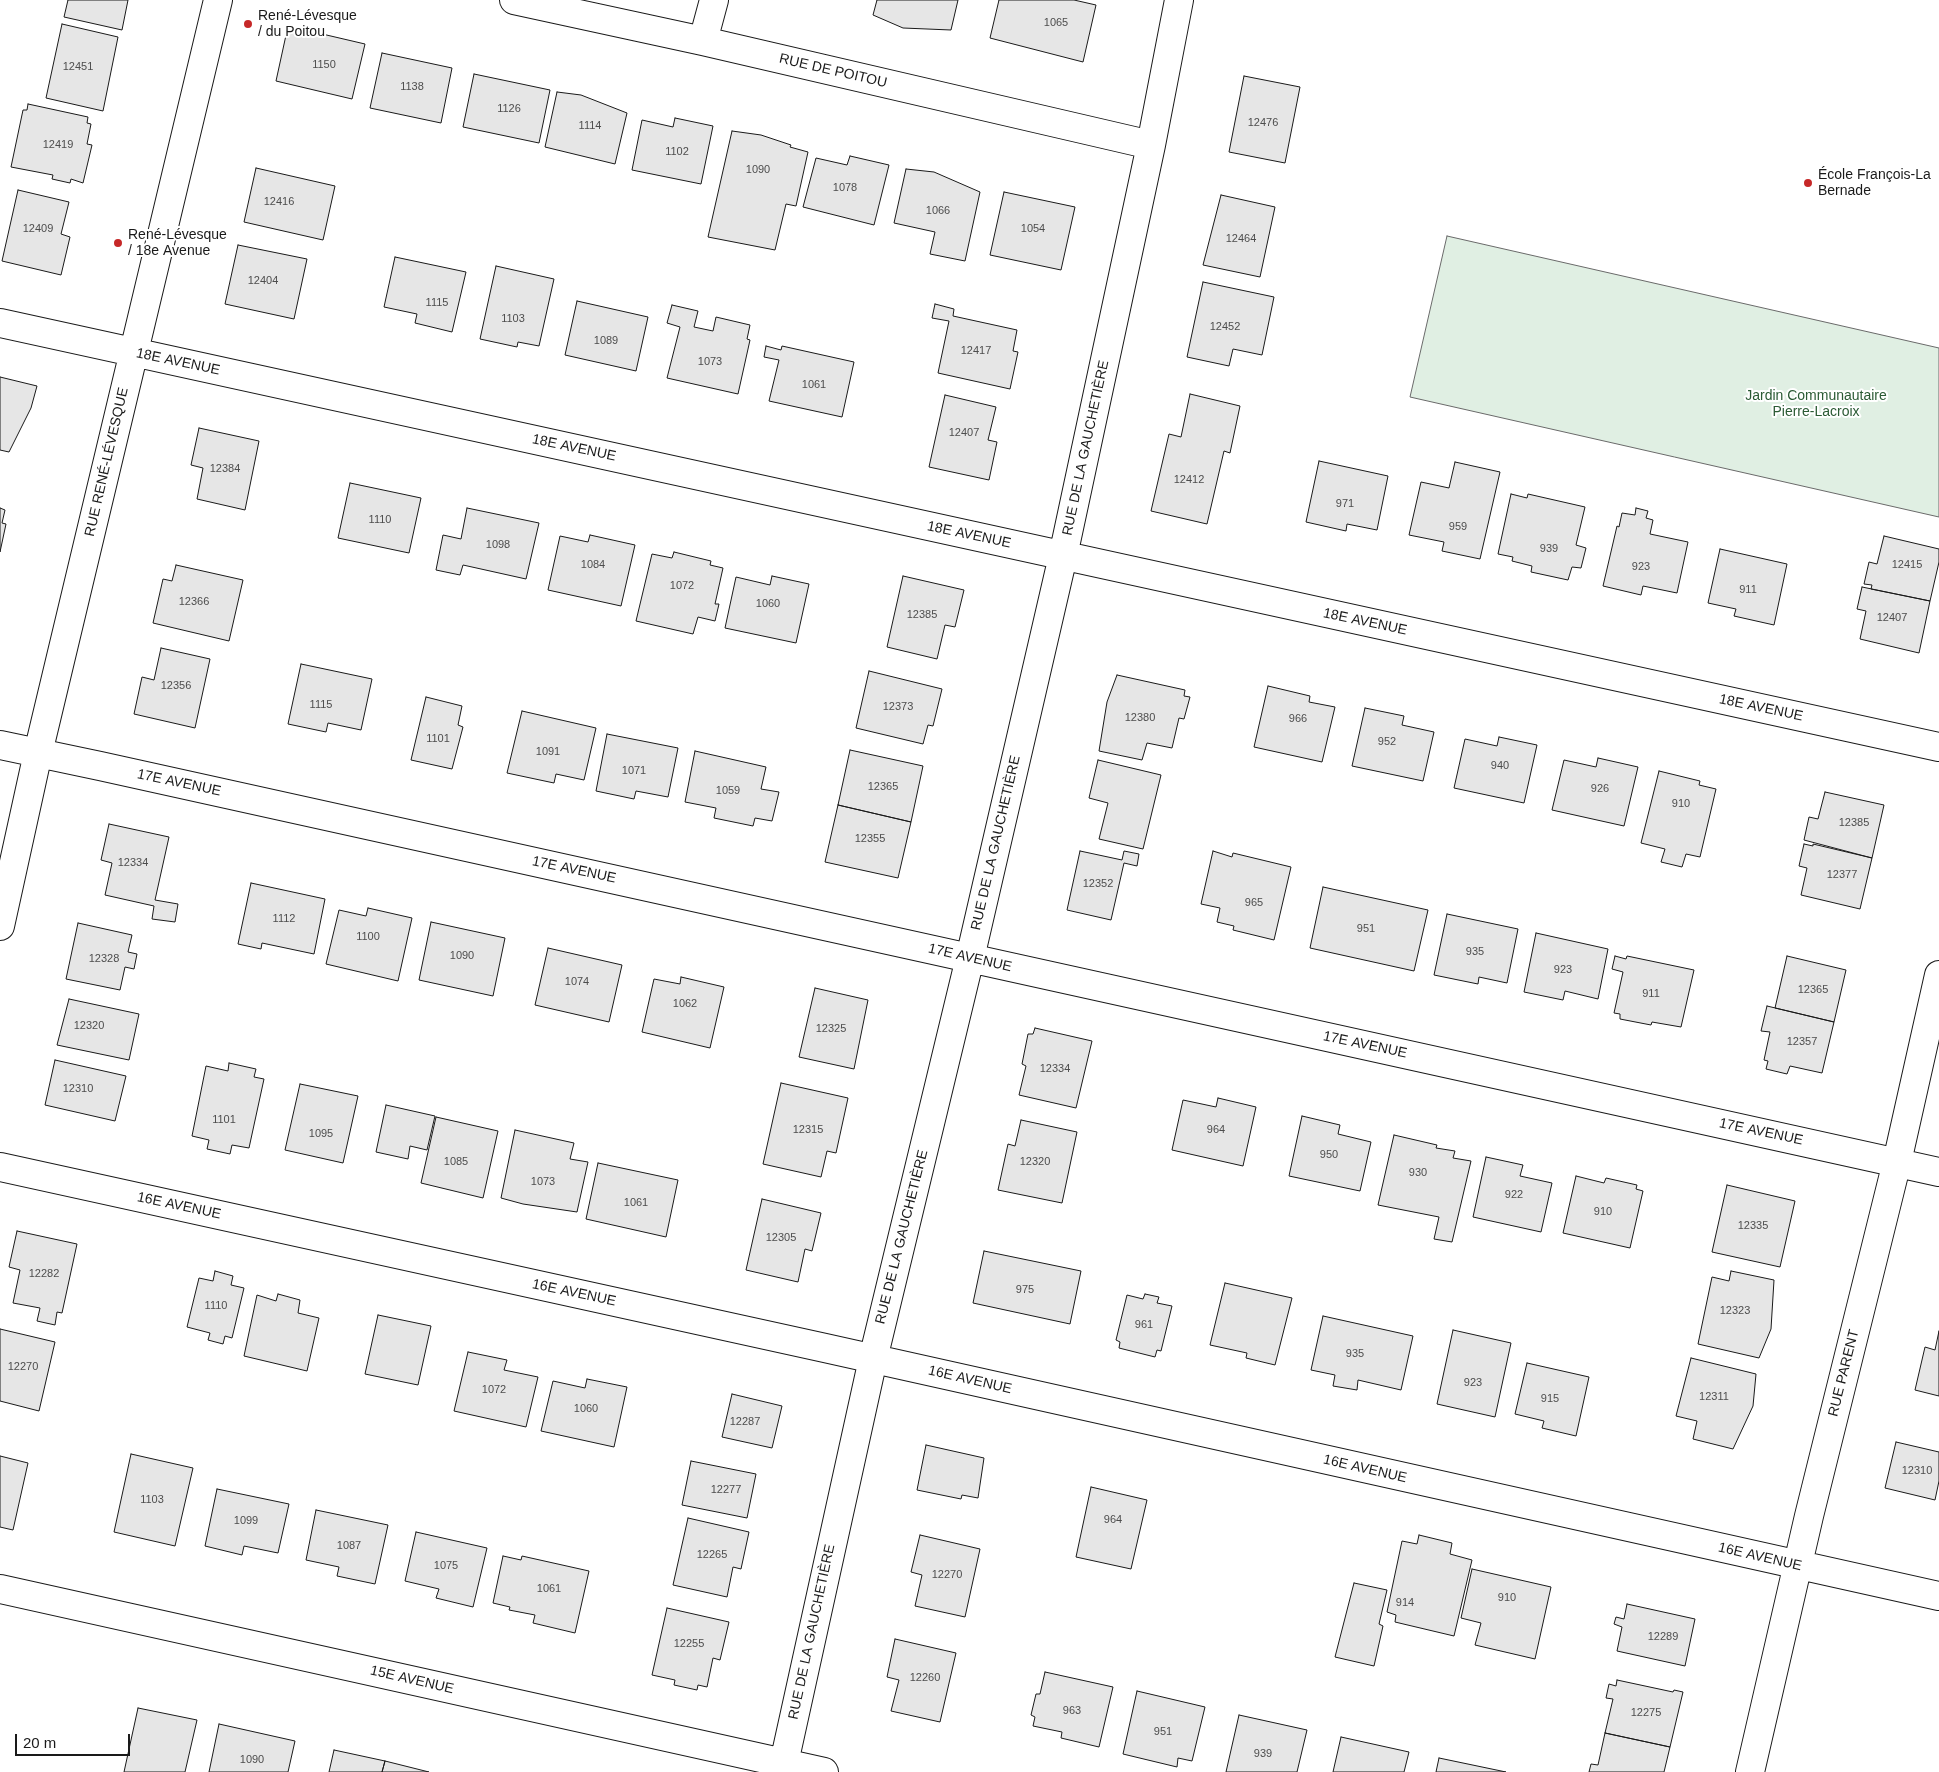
<!DOCTYPE html>
<html>
<head>
<meta charset="utf-8">
<style>
	body { margin:0 }
	#map { position:relative; width:1939px; height:1772px; overflow:hidden; background:#fff; font-family:Helvetica,sans-serif }
	canvas { display:block }
	.scale { position:absolute; left:15px; top:1734px; width:115px; height:22px; box-sizing:border-box; border:2px solid #1a1a1a; border-top:0; padding-left:6px; font-size:15px; line-height:18px; white-space:nowrap; color:#1a1a1a; -webkit-text-stroke:4px #fff; paint-order:stroke }
</style>
</head>
<body>
<div id="map">
<canvas width="1939" height="1772"></canvas>
<div class="scale">20 m</div>
</div>
<script>
const g = document.querySelector('canvas').getContext('2d');
g.lineJoin = 'round';
function fillPath(path, color) {
  g.fillStyle = color;
  g.fill(path, 'evenodd');
}
function poly(rows) {
  const path = new Path2D();
  for (const r of rows) {
    path.moveTo(r[0], r[1]);
    for (let i = 2; i < r.length; i += 2) path.lineTo(r[i], r[i + 1]);
  }
  return path;
}
function strokePath(path, color, width, dash) {
  g.strokeStyle = color;
  g.lineWidth = width;
  g.lineCap = dash ? 'butt' : 'round';
  g.setLineDash(dash || []);
  g.stroke(path);
}
function label(font, color, halo, rows, align = 'center') {
  g.font = font + ' Helvetica,sans-serif';
  g.lineWidth = 4;
  g.setLineDash([]);
  g.textBaseline = 'middle';
  g.strokeStyle = halo;
  g.fillStyle = color;
  for (const [text, x, y, turn = 0] of rows) {
    g.save();
    g.translate(x, y);
    g.rotate((+turn || 0) * Math.PI / 180);
    g.textAlign = isNaN(turn) ? turn : align;
    if (halo) g.strokeText(text, 0, 0);
    g.fillText(text, 0, 0);
    g.restore();
  }
}
const green = poly([
	[1447,236,1939,348,1939,517,1410,397,1447,236]
]);
fillPath(green, '#e0efe3');
strokePath(green, '#6a6a6a', 1);
const building = poly([
	[68,0,128,0,122,30,64,17,68,0],
	[877,0,958,0,951,30,903,28,873,15,877,0],
	[999,0,1074,0,1096,5,1083,62,990,38,999,0],
	[62,24,118,37,103,111,46,98,62,24],
	[288,26,365,44,352,99,276,81,288,26],
	[382,53,452,68,441,123,370,108,382,53],
	[474,74,550,90,539,143,463,127,474,74],
	[1244,76,1300,87,1285,163,1229,152,1244,76],
	[557,92,581,95,627,113,615,164,545,147,557,92],
	[28,104,88,117,87,123,91,124,87,144,92,145,83,183,71,179,70,183,52,179,53,175,11,167,23,110,27,110,28,104],
	[675,118,713,126,701,184,632,170,642,120,673,127,675,118],
	[732,131,761,135,791,145,790,147,808,152,796,206,786,204,775,250,708,237,732,131],
	[850,156,889,165,874,225,803,207,816,158,847,165,850,156],
	[256,168,335,186,323,240,244,222,256,168],
	[906,169,934,172,980,192,965,261,930,254,935,232,894,223,906,169],
	[18,190,69,202,61,234,70,237,61,275,2,261,18,190],
	[1004,192,1075,207,1061,270,990,255,1004,192],
	[1221,195,1275,207,1260,277,1203,265,1221,195],
	[238,245,307,259,294,319,225,304,238,245],
	[395,257,466,272,452,332,415,323,417,314,384,307,395,257],
	[496,266,554,279,539,346,518,342,517,347,480,339,496,266],
	[1203,282,1274,297,1262,355,1233,349,1229,366,1187,357,1203,282],
	[577,301,648,317,636,371,565,355,577,301],
	[935,304,954,309,953,316,1017,330,1013,351,1018,352,1010,389,938,373,949,321,932,318,935,304],
	[672,305,698,311,694,327,713,331,716,317,750,325,747,339,750,340,738,394,667,378,680,327,667,323,672,305],
	[766,346,781,350,782,346,854,362,842,417,769,401,779,360,764,357,766,346],
	[0,377,37,386,31,408,9,452,0,450,0,377],
	[1190,394,1240,406,1230,453,1224,451,1207,524,1151,511,1169,434,1181,437,1190,394],
	[945,395,996,407,988,440,997,442,989,480,929,467,945,395],
	[199,428,259,441,245,510,197,499,203,468,191,465,199,428],
	[1319,461,1388,476,1377,530,1347,524,1346,531,1306,522,1319,461],
	[1455,462,1500,472,1480,559,1442,551,1444,542,1409,535,1421,482,1449,488,1455,462],
	[350,483,421,498,409,553,338,538,350,483],
	[1511,494,1527,498,1528,494,1585,507,1576,545,1586,548,1581,568,1572,567,1568,580,1531,572,1532,566,1512,561,1513,557,1498,554,1511,494],
	[0,508,5,510,2,523,6,524,0,552,0,508],
	[467,508,539,523,526,579,463,565,460,575,436,570,443,535,461,539,467,508],
	[1636,508,1648,511,1646,518,1653,520,1650,534,1688,542,1677,593,1643,586,1641,595,1603,586,1617,526,1619,527,1622,513,1635,515,1636,508],
	[590,535,635,545,621,606,548,590,560,536,588,542,590,535],
	[1884,536,1939,549,1939,562,1930,601,1871,589,1872,585,1864,584,1869,562,1877,564,1884,536],
	[1720,549,1787,564,1774,625,1734,616,1736,609,1708,603,1720,549],
	[674,552,711,561,710,565,723,568,715,604,719,604,715,621,698,617,693,634,636,621,652,554,672,558,674,552],
	[176,565,243,580,229,641,153,623,163,579,172,581,176,565],
	[772,576,809,584,796,643,725,628,736,577,770,585,772,576],
	[903,576,964,590,955,627,945,625,937,659,887,647,903,576],
	[1862,587,1930,601,1919,653,1860,639,1866,611,1857,609,1862,587],
	[161,648,210,659,195,728,134,714,142,677,154,680,161,648],
	[301,664,372,679,361,730,328,723,326,732,288,724,301,664],
	[869,671,942,689,933,726,928,725,923,744,856,728,869,671],
	[1117,675,1185,690,1184,696,1190,697,1184,719,1179,718,1172,748,1147,743,1142,760,1099,751,1107,702,1117,675],
	[1268,686,1310,696,1309,702,1335,707,1322,762,1254,747,1268,686],
	[426,697,462,706,458,725,463,727,452,769,411,760,426,697],
	[1365,708,1404,716,1402,725,1434,732,1423,781,1352,766,1365,708],
	[522,711,596,728,584,780,556,774,554,783,507,773,522,711],
	[607,734,678,748,668,797,636,791,634,799,596,791,607,734],
	[1499,737,1537,745,1524,803,1454,788,1465,739,1497,746,1499,737],
	[850,750,923,766,911,822,838,805,850,750],
	[695,751,766,767,761,789,779,792,772,821,755,818,753,826,714,818,716,808,685,802,695,751],
	[1598,758,1638,767,1624,826,1552,810,1564,760,1596,767,1598,758],
	[1098,760,1161,775,1143,849,1099,839,1108,803,1089,798,1098,760],
	[1659,771,1700,781,1699,785,1716,789,1700,857,1686,854,1682,867,1661,862,1665,849,1641,843,1659,771],
	[1825,792,1884,805,1872,858,1804,840,1809,817,1818,819,1825,792],
	[838,805,911,822,898,878,825,862,838,805],
	[109,824,169,837,155,900,178,904,175,922,152,919,154,906,105,895,112,863,101,860,109,824],
	[1804,844,1813,846,1813,844,1872,858,1860,909,1801,895,1807,868,1799,866,1804,844],
	[1080,851,1122,860,1124,851,1139,854,1137,866,1124,863,1111,920,1067,910,1080,851],
	[1213,851,1232,857,1233,853,1291,867,1274,940,1233,930,1234,926,1217,922,1220,908,1201,904,1213,851],
	[251,883,325,899,314,954,262,943,261,949,238,944,251,883],
	[1323,887,1428,910,1414,971,1310,948,1323,887],
	[368,908,412,918,398,981,326,964,339,910,366,916,368,908],
	[1447,914,1518,929,1507,983,1479,977,1478,984,1434,975,1447,914],
	[431,922,505,938,493,996,419,980,431,922],
	[78,923,132,935,128,952,137,954,134,969,125,967,120,990,66,979,78,923],
	[1536,933,1608,949,1598,999,1565,991,1563,1000,1524,992,1536,933],
	[548,948,622,965,609,1022,535,1005,548,948],
	[1615,956,1626,959,1627,956,1694,970,1681,1027,1652,1022,1651,1025,1620,1019,1620,1014,1614,1013,1623,972,1612,969,1615,956],
	[1787,956,1846,970,1834,1022,1775,1008,1787,956],
	[681,977,724,987,710,1048,642,1032,654,979,680,984,681,977],
	[815,988,868,1000,854,1069,799,1057,815,988],
	[69,999,139,1014,129,1060,57,1045,69,999],
	[1767,1006,1834,1022,1822,1073,1790,1066,1787,1074,1766,1069,1768,1061,1764,1060,1770,1032,1761,1031,1767,1006],
	[1035,1028,1092,1041,1076,1108,1019,1095,1026,1066,1022,1064,1028,1034,1033,1034,1035,1028],
	[55,1060,126,1076,115,1121,45,1105,55,1060],
	[229,1063,256,1069,254,1077,264,1079,249,1148,232,1145,230,1154,207,1149,209,1140,192,1136,206,1066,228,1071,229,1063],
	[781,1083,848,1098,836,1153,827,1151,821,1177,763,1164,781,1083],
	[300,1084,358,1096,343,1163,285,1150,300,1084],
	[1218,1098,1256,1107,1243,1166,1172,1150,1183,1100,1216,1107,1218,1098],
	[386,1105,435,1116,427,1150,410,1146,408,1159,376,1152,386,1105],
	[1302,1116,1340,1125,1338,1134,1371,1142,1360,1191,1289,1176,1302,1116],
	[436,1117,498,1131,483,1198,421,1183,436,1117],
	[1021,1120,1077,1132,1062,1203,998,1190,1008,1144,1015,1146,1021,1120],
	[515,1130,574,1143,570,1159,588,1162,577,1212,523,1204,501,1198,515,1130],
	[1394,1135,1437,1145,1436,1148,1455,1151,1453,1158,1471,1161,1452,1242,1434,1239,1439,1217,1378,1205,1394,1135],
	[1486,1157,1523,1165,1520,1176,1552,1183,1541,1232,1473,1217,1486,1157],
	[598,1163,678,1180,666,1237,586,1219,598,1163],
	[1576,1176,1604,1183,1606,1178,1637,1185,1636,1189,1643,1191,1630,1248,1563,1233,1576,1176],
	[1727,1185,1795,1201,1780,1267,1712,1252,1727,1185],
	[762,1199,821,1213,812,1251,805,1249,798,1282,746,1270,762,1199],
	[17,1231,77,1244,62,1313,57,1312,55,1325,37,1321,40,1308,13,1303,20,1270,9,1267,17,1231],
	[984,1251,1081,1271,1070,1324,973,1303,984,1251],
	[215,1271,233,1276,231,1285,244,1288,232,1338,225,1336,223,1344,208,1340,210,1333,187,1327,199,1278,213,1281,215,1271],
	[1731,1271,1774,1280,1771,1329,1759,1358,1698,1344,1712,1277,1729,1281,1731,1271],
	[1225,1283,1292,1298,1275,1365,1246,1358,1247,1353,1210,1345,1225,1283],
	[278,1294,300,1300,298,1313,319,1318,307,1371,244,1356,257,1295,276,1301,278,1294],
	[1145,1294,1159,1297,1157,1303,1172,1306,1161,1351,1157,1350,1155,1357,1119,1348,1120,1342,1116,1340,1127,1295,1143,1299,1145,1294],
	[378,1315,431,1326,418,1385,365,1374,378,1315],
	[1323,1316,1413,1336,1401,1390,1358,1380,1357,1390,1333,1386,1335,1375,1311,1370,1323,1316],
	[0,1329,55,1342,39,1411,0,1401,0,1329],
	[1453,1330,1511,1343,1495,1417,1437,1404,1453,1330],
	[1939,1331,1939,1396,1915,1390,1925,1347,1935,1350,1939,1331],
	[468,1352,507,1360,504,1370,538,1377,526,1427,454,1411,468,1352],
	[1691,1358,1756,1374,1753,1406,1733,1449,1693,1439,1697,1421,1676,1416,1691,1358],
	[1527,1363,1589,1377,1576,1436,1542,1428,1544,1421,1515,1414,1527,1363],
	[587,1379,627,1387,614,1447,541,1431,553,1381,585,1388,587,1379],
	[732,1394,782,1406,772,1448,722,1437,732,1394],
	[1896,1442,1939,1452,1939,1481,1935,1500,1885,1488,1896,1442],
	[926,1445,984,1458,978,1498,962,1495,961,1499,917,1490,926,1445],
	[131,1454,193,1468,175,1546,114,1532,131,1454],
	[0,1456,28,1463,13,1530,0,1527,0,1456],
	[691,1461,756,1474,747,1518,682,1505,691,1461],
	[1091,1487,1147,1500,1131,1569,1076,1557,1091,1487],
	[217,1489,289,1504,278,1553,244,1546,242,1555,205,1546,217,1489],
	[316,1510,388,1525,375,1584,337,1576,339,1567,306,1560,316,1510],
	[688,1518,749,1532,741,1569,733,1567,727,1597,673,1585,688,1518],
	[416,1532,487,1548,473,1607,436,1598,439,1589,405,1581,416,1532],
	[920,1535,980,1549,965,1617,915,1606,922,1575,911,1572,920,1535],
	[1419,1535,1452,1543,1450,1554,1472,1560,1454,1636,1395,1622,1396,1615,1387,1612,1402,1541,1417,1544,1419,1535],
	[503,1556,521,1560,522,1556,589,1571,575,1633,533,1623,535,1615,509,1610,510,1607,493,1603,503,1556],
	[1472,1569,1551,1587,1535,1659,1475,1645,1481,1623,1461,1618,1472,1569],
	[1354,1583,1387,1590,1379,1624,1383,1626,1374,1666,1335,1657,1354,1583],
	[1627,1604,1695,1619,1685,1666,1617,1651,1622,1627,1614,1624,1616,1617,1624,1619,1627,1604],
	[667,1608,729,1622,720,1660,713,1658,707,1687,698,1685,697,1690,674,1685,675,1680,652,1675,667,1608],
	[895,1639,956,1653,940,1722,891,1711,899,1680,887,1677,895,1639],
	[1045,1672,1113,1687,1099,1747,1061,1738,1062,1732,1033,1726,1035,1717,1031,1715,1036,1694,1040,1694,1045,1672],
	[1617,1680,1673,1692,1674,1690,1683,1692,1670,1747,1605,1733,1613,1699,1606,1698,1609,1684,1616,1686,1617,1680],
	[1137,1691,1205,1707,1192,1761,1178,1758,1177,1767,1123,1754,1137,1691],
	[138,1708,197,1720,185,1772,124,1772,138,1708],
	[1239,1715,1307,1730,1297,1772,1226,1772,1239,1715],
	[219,1724,295,1741,288,1772,209,1772,219,1724],
	[1605,1733,1670,1747,1664,1772,1589,1772,1591,1764,1598,1765,1605,1733],
	[1341,1737,1409,1752,1404,1772,1333,1772,1341,1737],
	[334,1750,385,1761,382,1772,329,1772,334,1750],
	[1439,1758,1506,1772,1436,1772,1439,1758],
	[385,1761,429,1772,382,1772,385,1761]
]);
fillPath(building, '#e6e6e6');
strokePath(building, '#1a1a1a', 1);
const minor = poly([
	[514,0,703,41,1151,145],
	[703,41,714,0],
	[0,323,1939,747],
	[0,745,100,766,1939,1172],
	[0,926,38,753,218,0],
	[0,1167,825,1348,1939,1596],
	[0,1589,824,1772],
	[782,1772,873,1359,970,958,1063,556,1151,145,1179,0],
	[1750,1772,1809,1516,1897,1162,1939,975]
]);
strokePath(minor, '#1a1a1a', 30);
strokePath(minor, '#fff', 28);
for (const [x, y, r, color] of [
	[248,24,5,"#c62828"],
	[1808,183,5,"#c62828"],
	[118,243,5,"#c62828"]
]) {
  const dot = new Path2D();
  dot.arc(x, y, r, 0, 2 * Math.PI);
  g.fillStyle = color;
  g.fill(dot);
  strokePath(dot, '#fff', 2);
}
label('11px', '#4d4d4d', null, [
	["1065",1056,23],
	["1150",324,65],
	["12451",78,67],
	["1138",412,87],
	["1126",509,109],
	["12476",1263,123],
	["1114",590,126],
	["12419",58,145],
	["1102",677,152],
	["1090",758,170],
	["1078",845,188],
	["12416",279,202],
	["1066",938,211],
	["12409",38,229],
	["1054",1033,229],
	["12464",1241,239],
	["12404",263,281],
	["1115",437,303],
	["1103",513,319],
	["12452",1225,327],
	["1089",606,341],
	["12417",976,351],
	["1073",710,362],
	["1061",814,385],
	["12407",964,433],
	["12384",225,469],
	["12412",1189,480],
	["971",1345,504],
	["1110",380,520],
	["959",1458,527],
	["1098",498,545],
	["939",1549,549],
	["1084",593,565],
	["12415",1907,565],
	["923",1641,567],
	["1072",682,586],
	["911",1748,590],
	["12366",194,602],
	["1060",768,604],
	["12385",922,615],
	["12407",1892,618],
	["12356",176,686],
	["1115",321,705],
	["12373",898,707],
	["12380",1140,718],
	["966",1298,719],
	["1101",438,739],
	["952",1387,742],
	["1091",548,752],
	["940",1500,766],
	["1071",634,771],
	["12365",883,787],
	["926",1600,789],
	["1059",728,791],
	["910",1681,804],
	["12385",1854,823],
	["12355",870,839],
	["12334",133,863],
	["12377",1842,875],
	["12352",1098,884],
	["965",1254,903],
	["1112",284,919],
	["951",1366,929],
	["1100",368,937],
	["935",1475,952],
	["1090",462,956],
	["12328",104,959],
	["923",1563,970],
	["1074",577,982],
	["12365",1813,990],
	["911",1651,994],
	["1062",685,1004],
	["12320",89,1026],
	["12325",831,1029],
	["12357",1802,1042],
	["12334",1055,1069],
	["12310",78,1089],
	["1101",224,1120],
	["12315",808,1130],
	["964",1216,1130],
	["1095",321,1134],
	["950",1329,1155],
	["1085",456,1162],
	["12320",1035,1162],
	["930",1418,1173],
	["1073",543,1182],
	["922",1514,1195],
	["1061",636,1203],
	["910",1603,1212],
	["12335",1753,1226],
	["12305",781,1238],
	["12282",44,1274],
	["975",1025,1290],
	["1110",216,1306],
	["12323",1735,1311],
	["961",1144,1325],
	["935",1355,1354],
	["12270",23,1367],
	["923",1473,1383],
	["1072",494,1390],
	["12311",1714,1397],
	["915",1550,1399],
	["1060",586,1409],
	["12287",745,1422],
	["12310",1917,1471],
	["12277",726,1490],
	["1103",152,1500],
	["964",1113,1520],
	["1099",246,1521],
	["1087",349,1546],
	["12265",712,1555],
	["1075",446,1566],
	["12270",947,1575],
	["1061",549,1589],
	["910",1507,1598],
	["914",1405,1603],
	["12289",1663,1637],
	["12255",689,1644],
	["12260",925,1678],
	["963",1072,1711],
	["12275",1646,1713],
	["951",1163,1732],
	["939",1263,1754],
	["1090",252,1760]
]);
label('14px', '#1a1a1a', '#fff', [
	["René-Lévesque",258,16],
	["/ du Poitou",258,32],
	["École François-La",1818,175],
	["Bernade",1818,191],
	["René-Lévesque",128,235],
	["/ 18e Avenue",128,251]
], 'left');
label('14px', '#1a1a1a', '#fff', [
	["RUE DE POITOU",833,71,13],
	["18E AVENUE",178,362,12],
	["18E AVENUE",574,448,12],
	["RUE DE LA GAUCHETIÈRE",1086,448,-78],
	["RUE RENÉ-LÉVESQUE",107,462,-77],
	["18E AVENUE",969,535,12],
	["18E AVENUE",1365,622,12],
	["18E AVENUE",1761,708,12],
	["17E AVENUE",179,783,12],
	["RUE DE LA GAUCHETIÈRE",996,843,-77],
	["17E AVENUE",574,870,12],
	["17E AVENUE",970,958,13],
	["17E AVENUE",1365,1045,12],
	["17E AVENUE",1761,1132,12],
	["16E AVENUE",179,1206,12],
	["RUE DE LA GAUCHETIÈRE",902,1237,-76],
	["16E AVENUE",574,1293,12],
	["RUE PARENT",1844,1373,-76],
	["16E AVENUE",970,1380,13],
	["16E AVENUE",1365,1469,13],
	["16E AVENUE",1760,1557,13],
	["RUE DE LA GAUCHETIÈRE",812,1632,-78],
	["15E AVENUE",412,1680,13]
]);
label('14px', '#2b5a34', '#fff', [
	["Jardin Communautaire",1816,396],
	["Pierre-Lacroix",1816,412]
]);
</script>
</body>
</html>
